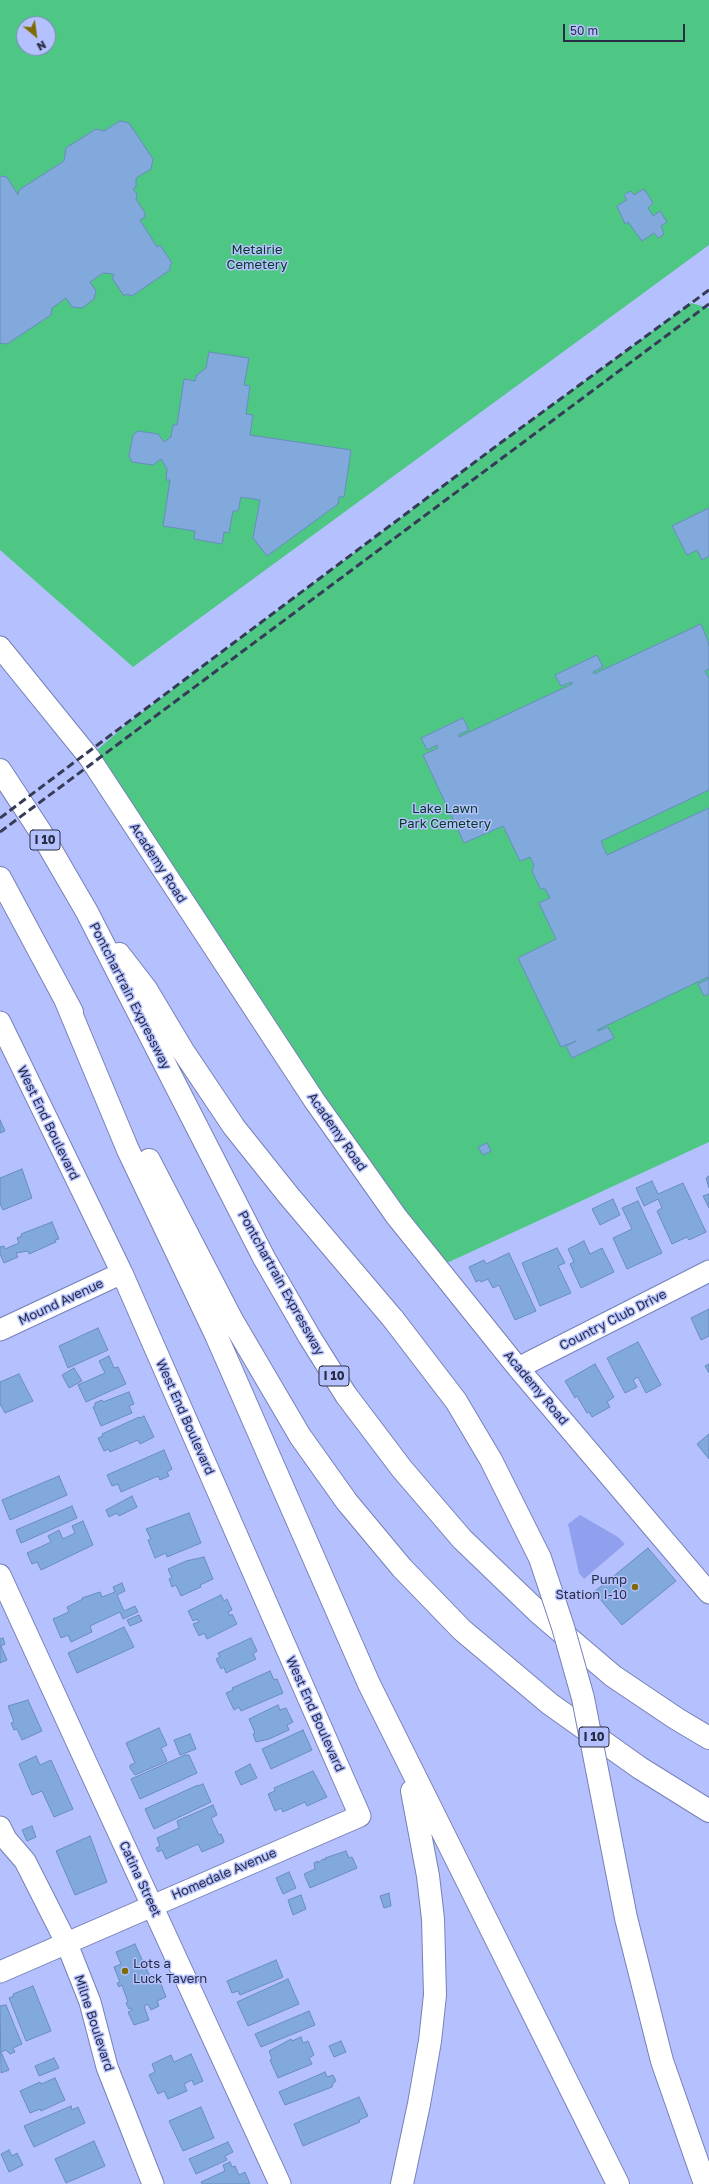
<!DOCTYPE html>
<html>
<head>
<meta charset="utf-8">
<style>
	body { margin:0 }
	#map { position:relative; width:709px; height:2184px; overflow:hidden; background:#b5c1fe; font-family:"Golos Text",sans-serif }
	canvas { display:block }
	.north { position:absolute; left:16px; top:16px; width:40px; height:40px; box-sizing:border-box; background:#b5c1fe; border:1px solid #7d85b4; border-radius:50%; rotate:151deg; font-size:11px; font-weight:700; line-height:16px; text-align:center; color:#282c44 }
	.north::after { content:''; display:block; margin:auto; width:14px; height:18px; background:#7e6a02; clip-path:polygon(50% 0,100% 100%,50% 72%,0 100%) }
	.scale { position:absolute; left:563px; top:24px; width:122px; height:18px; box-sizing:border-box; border:2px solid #282c44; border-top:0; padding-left:5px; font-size:12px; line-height:14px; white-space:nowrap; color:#282c44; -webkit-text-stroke:3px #b5c1fe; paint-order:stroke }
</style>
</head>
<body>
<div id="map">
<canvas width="709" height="2184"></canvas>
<div class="north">N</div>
<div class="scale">50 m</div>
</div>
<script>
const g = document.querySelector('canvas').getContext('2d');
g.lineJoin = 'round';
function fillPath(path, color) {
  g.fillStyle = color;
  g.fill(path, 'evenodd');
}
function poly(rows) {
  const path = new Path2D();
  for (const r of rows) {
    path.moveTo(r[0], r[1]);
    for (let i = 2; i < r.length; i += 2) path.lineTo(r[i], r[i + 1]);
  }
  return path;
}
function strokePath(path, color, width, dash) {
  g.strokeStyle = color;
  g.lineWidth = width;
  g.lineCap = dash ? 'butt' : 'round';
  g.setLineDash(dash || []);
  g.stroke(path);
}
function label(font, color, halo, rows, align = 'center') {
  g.font = font + ' "Golos Text",sans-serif';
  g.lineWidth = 3;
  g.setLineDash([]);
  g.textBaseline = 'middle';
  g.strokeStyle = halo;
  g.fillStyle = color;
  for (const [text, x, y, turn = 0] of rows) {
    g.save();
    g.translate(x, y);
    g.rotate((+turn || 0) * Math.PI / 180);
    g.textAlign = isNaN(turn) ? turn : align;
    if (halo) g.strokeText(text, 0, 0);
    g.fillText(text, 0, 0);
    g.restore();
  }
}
fillPath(poly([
	[0,0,709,0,709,245,133,667,0,550],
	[24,24,48,24,48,48,24,48],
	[691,303,709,308,709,1142,436,1268,89,757,128,723,499,444]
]), '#4dc783');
fillPath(poly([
	[580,1515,618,1537,625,1544,584,1579,579,1573,568,1524]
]), '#919fef');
const building = poly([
	[120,121,129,123,153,159,151,169,136,178,136,187,133,189,137,194,136,199,145,213,145,217,140,220,157,247,160,245,172,263,170,265,170,270,132,296,126,294,124,296,112,278,114,276,113,274,103,273,90,282,96,291,94,299,82,308,72,307,66,298,52,308,51,315,7,344,0,343,0,176,7,177,18,195,19,190,64,161,66,148,96,129,104,131,120,121],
	[644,189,653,203,648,208,653,216,660,211,667,222,661,226,664,234,658,238,654,233,642,241,628,222,625,224,617,206,627,200,624,196,627,193,631,191,634,195,644,189],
	[209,352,249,358,244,385,250,386,246,414,253,415,250,435,351,450,344,497,339,497,338,504,267,556,253,538,260,500,241,497,238,511,233,511,229,533,224,532,222,544,194,539,195,531,163,526,170,480,166,480,167,469,161,459,153,465,132,462,129,456,133,435,138,431,158,434,164,442,171,437,173,425,177,425,184,379,195,381,196,376,206,368,209,352],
	[709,508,709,556,702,560,697,550,687,555,672,526,709,508],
	[701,624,708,641,709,647,709,669,705,671,709,678,709,790,601,841,607,855,709,808,709,994,704,996,698,984,709,979,708,977,597,1030,598,1031,608,1027,614,1038,572,1058,566,1046,576,1041,561,1047,518,958,556,939,539,903,550,898,546,890,543,888,541,890,532,871,534,865,530,857,520,861,503,826,464,843,423,755,438,748,437,745,427,750,421,738,463,718,469,730,458,735,459,737,572,684,572,682,561,686,555,675,597,655,603,667,593,672,594,674,701,624],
	[0,1120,5,1131,0,1133,0,1120],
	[487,1143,491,1151,483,1155,478,1147,487,1143],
	[22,1169,32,1198,3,1210,0,1204,0,1178,22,1169],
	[709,1176,709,1188,706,1178,709,1176],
	[652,1181,658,1194,683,1183,706,1232,689,1240,687,1237,672,1244,657,1211,662,1208,658,1199,644,1206,636,1188,652,1181],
	[709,1194,709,1208,703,1196,709,1194],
	[613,1199,620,1215,600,1225,592,1209,613,1199],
	[638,1201,662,1253,627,1269,613,1238,632,1229,622,1208,638,1201],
	[52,1222,59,1239,55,1240,56,1242,29,1254,28,1251,16,1253,18,1257,4,1263,0,1254,0,1247,4,1246,5,1249,19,1243,17,1238,22,1236,21,1234,52,1222],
	[584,1241,590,1254,602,1248,614,1272,581,1288,570,1264,574,1262,568,1249,584,1241],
	[557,1248,565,1263,558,1266,571,1293,540,1306,522,1263,557,1248],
	[509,1253,536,1311,515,1320,499,1285,493,1288,488,1279,481,1282,480,1280,476,1282,469,1267,484,1260,486,1264,509,1253],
	[709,1309,709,1336,701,1340,691,1318,709,1309],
	[98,1328,108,1350,68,1368,59,1346,98,1328],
	[638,1342,661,1385,646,1393,638,1377,633,1380,637,1387,625,1393,607,1358,638,1342],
	[109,1356,114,1368,118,1367,126,1384,86,1402,78,1385,105,1373,99,1361,109,1356],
	[595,1364,614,1397,607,1402,610,1407,592,1417,589,1412,587,1413,577,1396,575,1398,565,1381,595,1364],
	[709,1364,709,1373,705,1366,709,1364],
	[74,1368,82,1381,69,1388,62,1375,74,1368],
	[19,1374,33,1401,5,1413,0,1404,0,1382,19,1374],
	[129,1392,134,1404,129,1406,132,1413,101,1426,93,1407,95,1406,95,1403,102,1400,103,1402,129,1392],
	[144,1416,154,1437,140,1444,138,1440,110,1452,109,1449,104,1451,98,1438,103,1436,102,1434,139,1417,140,1418,144,1416],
	[709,1434,709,1459,697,1444,709,1434],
	[164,1450,172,1469,167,1472,169,1476,160,1480,158,1476,121,1492,118,1484,112,1486,107,1475,164,1450],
	[59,1476,67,1495,10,1520,2,1500,59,1476],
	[132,1496,137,1507,119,1516,117,1513,109,1517,106,1510,132,1496],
	[72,1506,77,1518,21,1543,16,1530,72,1506],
	[189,1513,201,1543,167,1557,166,1553,155,1558,148,1540,151,1539,146,1529,189,1513],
	[83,1521,93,1545,41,1570,37,1562,32,1564,27,1553,51,1542,48,1536,59,1530,63,1539,75,1533,72,1526,83,1521],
	[648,1548,676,1581,622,1625,594,1592,648,1548],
	[204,1557,213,1579,200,1585,201,1587,181,1596,176,1585,172,1587,169,1579,172,1578,168,1569,186,1561,204,1557],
	[122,1583,125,1591,117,1595,124,1611,135,1606,138,1612,123,1619,120,1612,90,1626,92,1632,71,1642,68,1635,61,1638,53,1619,69,1612,67,1607,83,1599,82,1598,100,1592,102,1597,115,1592,113,1587,122,1583],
	[221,1595,224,1601,227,1599,232,1610,228,1612,230,1616,232,1614,237,1624,207,1639,204,1633,199,1636,193,1624,199,1622,197,1619,193,1621,188,1611,221,1595],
	[139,1615,142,1621,130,1626,127,1620,139,1615],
	[124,1627,134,1647,77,1673,68,1653,124,1627],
	[3,1638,5,1644,1,1646,7,1660,0,1663,0,1639,3,1638],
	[251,1638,257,1651,253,1654,256,1659,226,1673,224,1667,221,1669,216,1659,220,1657,218,1653,251,1638],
	[270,1671,274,1680,277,1679,283,1693,241,1711,239,1707,234,1710,226,1693,233,1690,232,1688,270,1671],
	[28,1700,42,1731,22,1740,17,1729,14,1730,11,1723,14,1722,8,1706,28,1700],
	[278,1705,280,1710,286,1708,293,1722,287,1725,289,1730,269,1739,256,1742,253,1734,255,1733,249,1719,278,1705],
	[159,1728,167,1745,161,1748,167,1761,135,1775,130,1768,130,1765,135,1763,126,1743,159,1728],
	[303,1730,312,1750,271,1769,262,1749,303,1730],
	[190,1734,196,1749,180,1755,174,1740,190,1734],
	[185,1755,189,1755,197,1773,140,1799,131,1779,185,1755],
	[36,1756,40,1765,51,1760,73,1809,54,1817,42,1791,32,1795,19,1764,36,1756],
	[250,1764,257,1778,241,1785,235,1772,250,1764],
	[313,1771,327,1797,307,1806,305,1802,283,1812,281,1808,275,1811,268,1794,275,1791,274,1788,313,1771],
	[203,1784,211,1802,154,1829,145,1809,198,1785,198,1786,203,1784],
	[213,1805,217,1815,211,1818,219,1835,221,1834,224,1841,223,1843,202,1852,198,1844,166,1859,162,1850,158,1852,156,1848,160,1846,157,1838,179,1828,177,1821,213,1805],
	[32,1826,36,1837,27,1841,22,1830,32,1826],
	[90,1836,107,1882,75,1895,56,1851,90,1836],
	[346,1851,349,1858,352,1857,357,1868,310,1888,304,1874,315,1869,314,1863,318,1861,318,1863,323,1859,326,1860,325,1858,346,1851],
	[289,1872,296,1888,283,1894,276,1878,289,1872],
	[389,1893,391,1906,384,1908,380,1896,389,1893],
	[301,1895,306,1909,293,1915,288,1900,301,1895],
	[135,1944,151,1979,158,1976,166,1997,157,2001,159,2006,151,2010,148,2004,144,2006,149,2020,134,2025,128,2012,132,2010,131,2008,129,2009,126,2003,128,2002,122,1985,119,1987,117,1983,120,1982,114,1967,121,1964,116,1952,135,1944],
	[276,1960,283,1977,240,1995,238,1991,232,1993,227,1981,276,1960],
	[288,1979,299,2004,248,2026,237,2002,288,1979],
	[33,1986,51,2031,26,2041,9,1998,14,1996,13,1994,33,1986],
	[6,2005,22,2044,13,2048,15,2052,10,2054,6,2050,1,2052,9,2070,1,2073,0,2006,6,2005],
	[309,2011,315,2025,261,2047,255,2034,309,2011],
	[301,2037,303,2043,308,2041,314,2055,309,2058,312,2064,278,2078,270,2060,272,2059,269,2051,291,2039,292,2041,301,2037],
	[341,2041,346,2052,334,2057,329,2046,341,2041],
	[191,2054,203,2081,194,2085,192,2080,184,2084,187,2091,168,2099,164,2091,158,2094,149,2075,155,2072,152,2064,171,2055,174,2062,191,2054],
	[54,2058,59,2068,39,2076,35,2066,54,2058],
	[325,2072,327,2077,333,2075,336,2081,333,2083,332,2087,285,2105,279,2092,325,2072],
	[55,2078,65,2100,41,2111,40,2109,30,2113,20,2091,40,2082,41,2084,55,2078],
	[359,2097,368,2116,359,2120,360,2122,303,2146,294,2124,359,2097],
	[71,2106,72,2110,78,2107,85,2123,34,2147,24,2126,71,2106],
	[201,2107,214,2138,183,2151,169,2121,201,2107],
	[94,2141,105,2166,66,2183,55,2159,94,2141],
	[228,2142,233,2152,225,2156,227,2160,196,2174,189,2159,228,2142],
	[9,2150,12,2156,17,2153,23,2165,9,2172,1,2154,9,2150],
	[230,2162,232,2167,235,2166,239,2175,245,2172,250,2184,202,2184,201,2182,225,2171,223,2165,230,2162]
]);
fillPath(building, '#82a9dc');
strokePath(building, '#688dbf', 1);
const minor = poly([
	[0,647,89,757,314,1100,396,1216,518,1368,709,1593],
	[0,1022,122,1273,360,1816,0,1972],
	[0,1330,122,1273],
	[518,1368,709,1271],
	[0,1575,280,2184],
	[0,1827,6,1839,25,1861,67,1944,90,2002,107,2067,153,2184]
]);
const highway = poly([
	[0,770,40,831,87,912,264,1258,309,1336,346,1395,402,1469,462,1539,539,1613,613,1676,677,1719,709,1738],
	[0,878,72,1012],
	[119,954,146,989,183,1051,234,1127,289,1196,394,1320],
	[65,999,128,1150,216,1335,369,1684,618,2184],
	[149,1160,232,1320,300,1436,347,1502,402,1568,462,1630,550,1704,640,1768,709,1811],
	[402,2184,419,2104,430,2041,435,1995,433,1919,428,1876,412,1791]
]);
strokePath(minor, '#7680b8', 23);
strokePath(highway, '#7680b8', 24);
strokePath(minor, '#fff', 21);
strokePath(highway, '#fff', 22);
strokePath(poly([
	[0,818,499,444,709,290],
	[0,832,709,304]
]), '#363b57', 3, [8, 4]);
const highwayBridge = poly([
	[394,1320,456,1401,491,1460,540,1558,563,1627,583,1698,626,1918,662,2061,705,2184]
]);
strokePath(highwayBridge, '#7680b8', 24, []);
strokePath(highwayBridge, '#fff', 22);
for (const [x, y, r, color] of [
	[635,1587,4,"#7e6a02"],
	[125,1971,4,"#7e6a02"]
]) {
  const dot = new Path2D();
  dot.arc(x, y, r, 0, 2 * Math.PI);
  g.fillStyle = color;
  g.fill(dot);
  strokePath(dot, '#b5c1fe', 1.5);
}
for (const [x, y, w] of [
	[45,840,30],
	[334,1376,30],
	[594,1737,30]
]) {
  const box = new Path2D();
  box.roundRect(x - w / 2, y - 10, w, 20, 3);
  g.fillStyle = '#b5c1fe';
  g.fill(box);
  strokePath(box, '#282c44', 1);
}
label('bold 12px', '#282c44', null, [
	["I 10",45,840],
	["I 10",334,1376],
	["I 10",594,1737]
]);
label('13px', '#04391f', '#b5c1fe', [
	["Metairie",257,250],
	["Cemetery",257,265],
	["Lake Lawn",445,809],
	["Park Cemetery",445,824]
]);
label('13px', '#282c44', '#b5c1fe', [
	["Academy Road",158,863,57],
	["Pontchartrain Expressway",130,996,63],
	["West End Boulevard",48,1123,64],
	["Academy Road",337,1132,55],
	["Pontchartrain Expressway",281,1283,61],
	["Mound Avenue",61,1302,-25],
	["Country Club Drive",613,1320,-27],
	["Academy Road",536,1388,50],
	["West End Boulevard",185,1417,66],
	["West End Boulevard",315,1714,66],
	["Homedale Avenue",224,1874,-23],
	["Catina Street",140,1879,65],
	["Milne Boulevard",94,2023,72]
]);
label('13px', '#282c44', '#b5c1fe', [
	["Pump",627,1580],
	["Station I-10",627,1595],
	["Lots a",133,1964,"left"],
	["Luck Tavern",133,1979,"left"]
], 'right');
</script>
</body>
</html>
